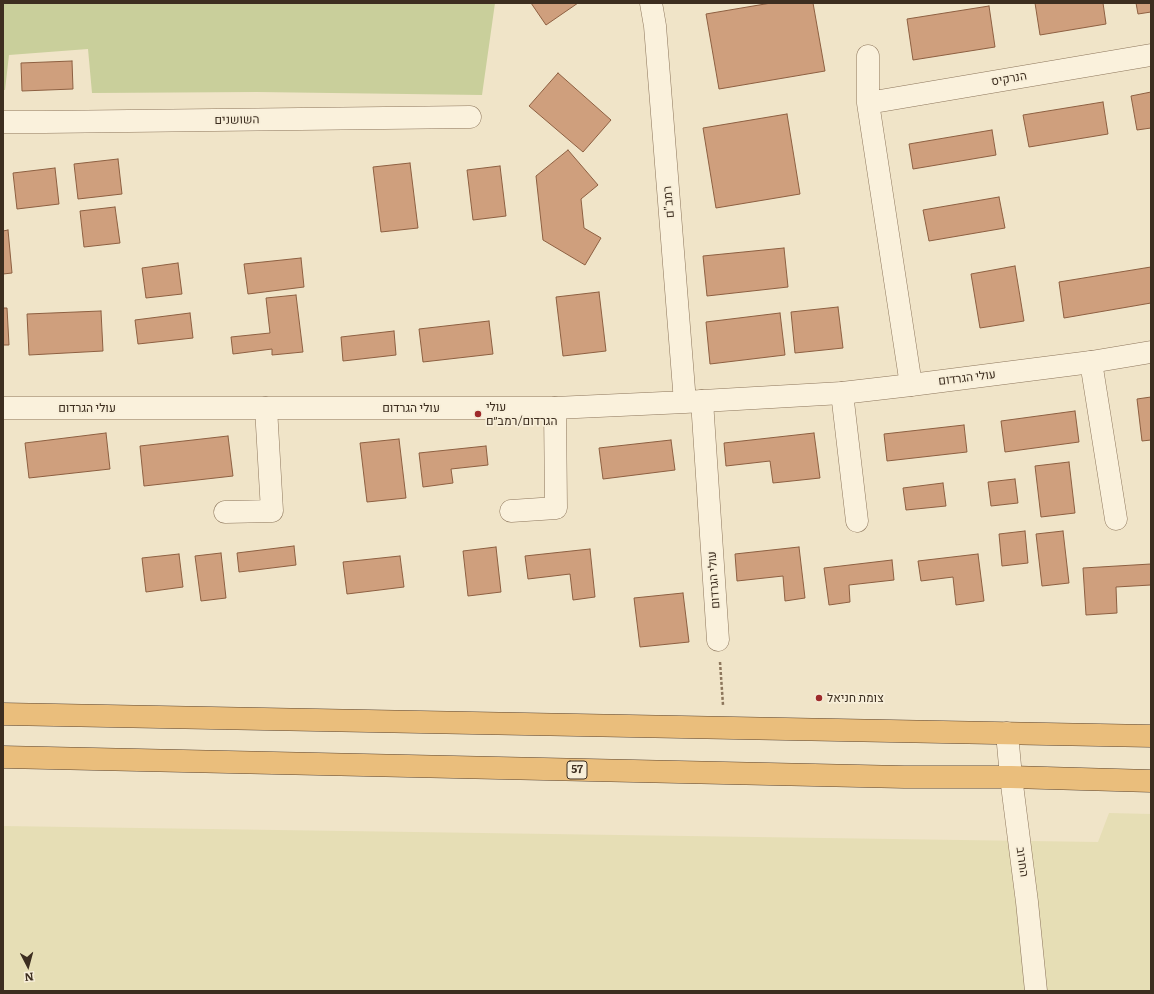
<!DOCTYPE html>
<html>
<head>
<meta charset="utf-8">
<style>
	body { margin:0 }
	#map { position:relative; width:1154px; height:994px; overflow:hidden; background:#f0e4c8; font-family:Literata,serif }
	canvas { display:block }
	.frame { position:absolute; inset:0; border:4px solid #3d2e20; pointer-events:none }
	.north { position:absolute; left:8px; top:946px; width:40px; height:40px; -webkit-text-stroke:3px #f7eed8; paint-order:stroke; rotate:174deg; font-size:11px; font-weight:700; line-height:16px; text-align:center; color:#3d2e20 }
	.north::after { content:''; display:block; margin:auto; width:14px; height:18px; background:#3d2e20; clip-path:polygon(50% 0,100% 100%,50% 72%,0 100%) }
</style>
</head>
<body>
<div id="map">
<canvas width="1154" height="994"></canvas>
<div class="frame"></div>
<div class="north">N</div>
</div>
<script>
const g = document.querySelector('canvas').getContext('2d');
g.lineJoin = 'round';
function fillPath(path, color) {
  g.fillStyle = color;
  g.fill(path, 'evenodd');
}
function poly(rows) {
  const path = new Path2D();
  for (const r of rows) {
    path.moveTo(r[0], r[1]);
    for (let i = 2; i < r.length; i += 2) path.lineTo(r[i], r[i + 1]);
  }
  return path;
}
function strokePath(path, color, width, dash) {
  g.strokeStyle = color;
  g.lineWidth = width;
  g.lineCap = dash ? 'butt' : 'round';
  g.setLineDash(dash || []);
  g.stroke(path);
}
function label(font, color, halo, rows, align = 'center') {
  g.font = font + ' Literata,Heebo,serif';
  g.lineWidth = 3.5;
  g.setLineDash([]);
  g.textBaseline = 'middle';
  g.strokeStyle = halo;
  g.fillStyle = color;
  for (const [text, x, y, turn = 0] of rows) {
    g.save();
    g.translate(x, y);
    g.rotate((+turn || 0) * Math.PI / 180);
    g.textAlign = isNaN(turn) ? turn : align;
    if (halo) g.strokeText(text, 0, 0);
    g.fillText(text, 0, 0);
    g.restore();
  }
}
fillPath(poly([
	[1109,813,1151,814,1151,991,3,991,3,826,1098,842]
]), '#e6deb5');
fillPath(poly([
	[3,3,495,3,482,95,257,92,92,93,88,49,9,55,5,90,3,90]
]), '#c9cf9b');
const building = poly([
	[531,3,578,3,546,25,531,3],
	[771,3,813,3,825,71,719,89,706,14,771,3],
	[1035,3,1103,3,1106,24,1040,35,1035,3],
	[1136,3,1151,3,1151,12,1138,14,1136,3],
	[989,6,995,47,913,60,907,19,989,6],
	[72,61,73,89,22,91,21,63,72,61],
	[558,73,611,120,583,152,529,106,558,73],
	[1151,92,1151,128,1137,130,1131,96,1151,92],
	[1103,102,1108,134,1029,147,1023,115,1103,102],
	[787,114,800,194,716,208,703,128,787,114],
	[992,130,996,155,913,169,909,144,992,130],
	[568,150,598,185,581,199,584,228,601,238,585,265,543,240,536,176,568,150],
	[118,159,122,194,78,199,74,164,118,159],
	[410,163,418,228,381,232,373,167,410,163],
	[500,166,506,216,473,220,467,170,500,166],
	[55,168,59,204,17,209,13,173,55,168],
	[999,197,1005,228,929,241,923,210,999,197],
	[115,207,120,243,84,247,80,211,115,207],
	[8,230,12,273,3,274,3,231,8,230],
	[784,248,788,287,707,296,703,256,784,248],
	[301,258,304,287,248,294,244,264,301,258],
	[178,263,182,294,146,298,142,268,178,263],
	[1015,266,1024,321,980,328,971,274,1015,266],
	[1151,267,1151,303,1064,318,1059,282,1151,267],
	[599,292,606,351,563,356,556,297,599,292],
	[296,295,303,352,272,355,272,349,233,354,231,337,270,333,266,298,296,295],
	[838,307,843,348,795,353,791,312,838,307],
	[3,308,7,308,9,345,3,345,3,308],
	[101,311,103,351,29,355,27,314,101,311],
	[190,313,193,338,138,344,135,320,190,313],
	[780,313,785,355,710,364,706,322,780,313],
	[489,321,493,354,423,362,419,329,489,321],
	[394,331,396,355,343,361,341,337,394,331],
	[1151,397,1151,440,1142,441,1137,399,1151,397],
	[1075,411,1079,442,1005,452,1001,421,1075,411],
	[964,425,967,452,887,461,884,434,964,425],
	[106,433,110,469,29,478,25,443,106,433],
	[814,433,820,478,773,483,770,461,726,466,724,443,814,433],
	[228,436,233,476,144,486,140,446,228,436],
	[399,439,406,498,367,502,360,443,399,439],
	[671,440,675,470,603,479,599,448,671,440],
	[486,446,488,465,451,469,453,483,423,487,419,453,486,446],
	[1069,462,1075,513,1041,517,1035,466,1069,462],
	[1015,479,1018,503,991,506,988,482,1015,479],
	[943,483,946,506,906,510,903,488,943,483],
	[1025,531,1028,563,1002,566,999,534,1025,531],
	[1063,531,1069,583,1042,586,1036,534,1063,531],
	[294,546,296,565,239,572,237,553,294,546],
	[496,547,501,592,468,596,463,551,496,547],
	[799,547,805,598,785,601,783,576,737,581,735,554,799,547],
	[590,549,595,597,573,600,570,574,528,579,525,556,590,549],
	[221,553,226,598,201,601,195,556,221,553],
	[179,554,183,587,146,592,142,558,179,554],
	[978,554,984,601,956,605,953,577,921,581,918,561,978,554],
	[400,556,404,587,347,594,343,562,400,556],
	[892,560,894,580,849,585,850,602,829,605,824,568,892,560],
	[1151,564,1151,585,1116,587,1117,613,1086,615,1083,568,1151,564],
	[683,593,689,642,640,647,634,598,683,593]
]);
fillPath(building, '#cf9f7d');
strokePath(building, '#8d5f41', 1);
const minor = poly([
	[868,56,868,103,911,385],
	[868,103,1151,55],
	[3,122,44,122,470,117],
	[1091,362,1116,519],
	[842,393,857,521],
	[702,401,718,640],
	[511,511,556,508,555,408],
	[225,512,272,511,266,408]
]);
const tertiary = poly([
	[651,3,655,26,685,402],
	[3,408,555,408,685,402,842,393,911,385,1091,362,1151,352],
	[1007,733,1011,777,1027,902,1036,991]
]);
const trunk = poly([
	[3,714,1151,736],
	[3,757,904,777,1011,777,1151,781]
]);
strokePath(minor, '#8d765c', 23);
strokePath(tertiary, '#8d765c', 23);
strokePath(trunk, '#5b4430', 23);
strokePath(poly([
	[720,662,723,705]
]), '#8d765c', 2.5, [3, 2]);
strokePath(minor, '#faf1dc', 22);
strokePath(tertiary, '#faf1dc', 22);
strokePath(trunk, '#eabe7c', 22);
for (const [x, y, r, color] of [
	[478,414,4,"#9e2a2b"],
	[819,698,4,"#9e2a2b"]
]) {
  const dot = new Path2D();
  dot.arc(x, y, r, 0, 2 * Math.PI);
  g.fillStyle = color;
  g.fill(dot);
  strokePath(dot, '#f7eed8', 1.5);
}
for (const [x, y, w] of [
	[577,770,20]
]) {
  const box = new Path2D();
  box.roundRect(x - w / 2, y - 9, w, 18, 3);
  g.fillStyle = '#f7eed8';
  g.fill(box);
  strokePath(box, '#3d2e20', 1);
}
label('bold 11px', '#3d2e20', null, [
	["57",577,770]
]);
label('12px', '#3d2e20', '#f7eed8', [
	["הנרקיס",1009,79,-10],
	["השושנים",237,120,-1],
	["רמב\"ם",669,202,-95],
	["עולי הגרדום",967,378,-7],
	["עולי הגרדום",87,408],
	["עולי הגרדום",411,408],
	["עולי הגרדום",714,580,-94],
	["החרוב",1022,862,82]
]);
label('12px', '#3d2e20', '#f7eed8', [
	["עולי",486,407],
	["הגרדום/רמב״ם",486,421],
	["צומת חניאל",827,698]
], 'left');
</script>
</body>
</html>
